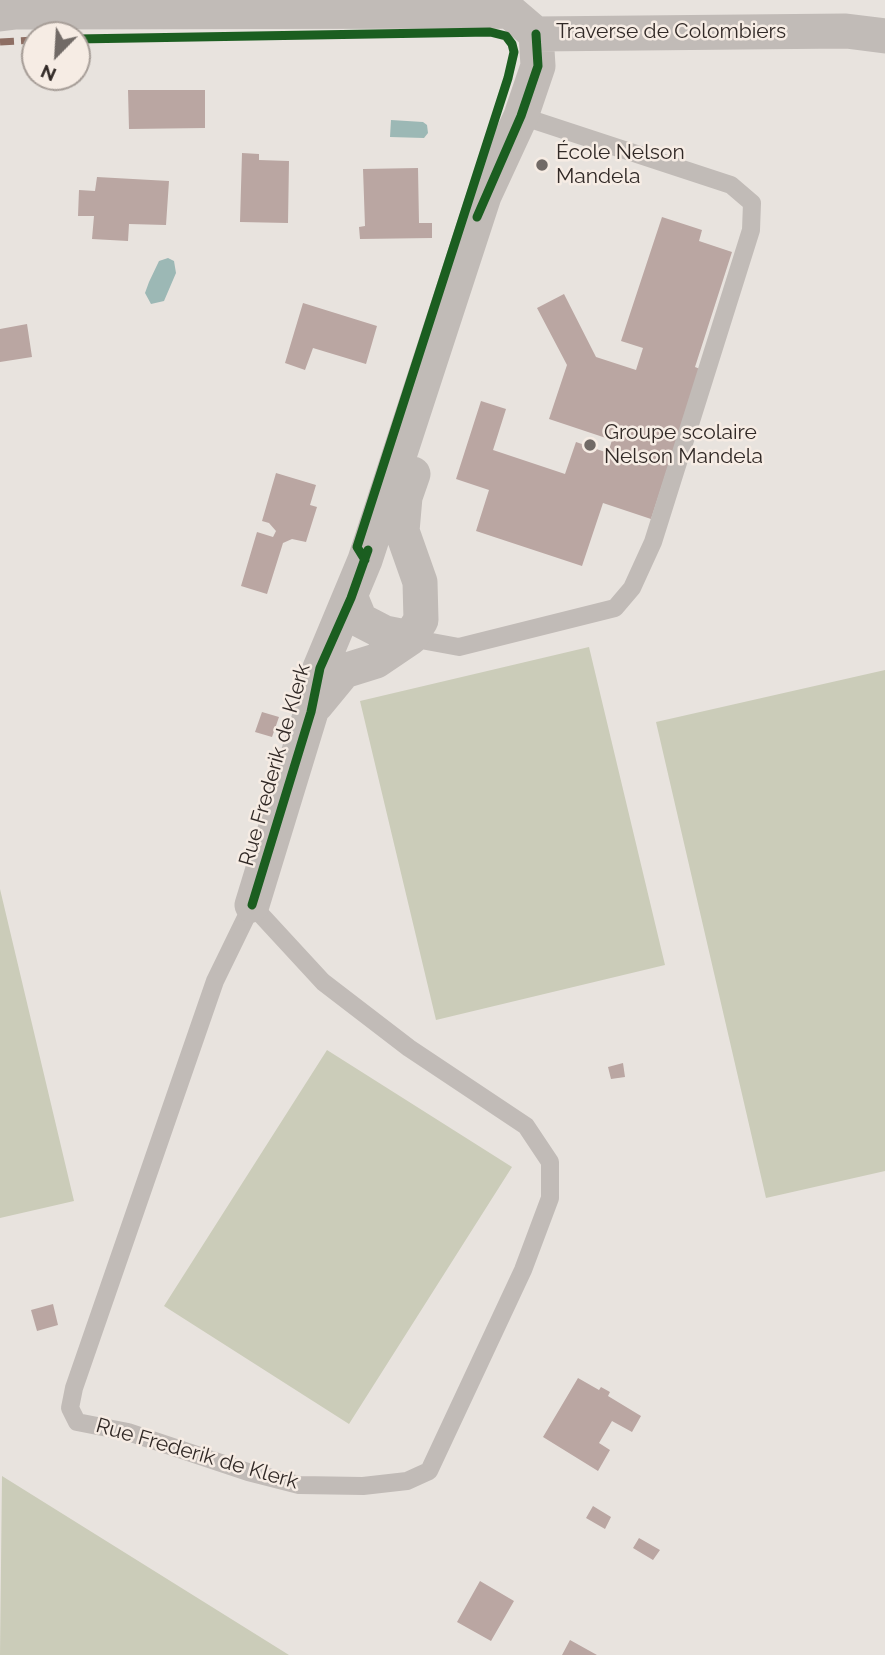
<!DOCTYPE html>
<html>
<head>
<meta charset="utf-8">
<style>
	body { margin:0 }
	#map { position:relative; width:885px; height:1655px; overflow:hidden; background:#e8e3de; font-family:Raleway,sans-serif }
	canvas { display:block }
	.north { position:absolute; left:21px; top:21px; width:70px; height:70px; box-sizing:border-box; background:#f6ece4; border:2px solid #a79e98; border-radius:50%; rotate:204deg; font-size:19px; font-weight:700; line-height:28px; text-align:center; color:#312926 }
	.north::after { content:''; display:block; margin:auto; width:24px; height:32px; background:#716a66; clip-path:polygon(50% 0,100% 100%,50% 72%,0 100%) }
</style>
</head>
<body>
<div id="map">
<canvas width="885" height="1655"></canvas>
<div class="north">N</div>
</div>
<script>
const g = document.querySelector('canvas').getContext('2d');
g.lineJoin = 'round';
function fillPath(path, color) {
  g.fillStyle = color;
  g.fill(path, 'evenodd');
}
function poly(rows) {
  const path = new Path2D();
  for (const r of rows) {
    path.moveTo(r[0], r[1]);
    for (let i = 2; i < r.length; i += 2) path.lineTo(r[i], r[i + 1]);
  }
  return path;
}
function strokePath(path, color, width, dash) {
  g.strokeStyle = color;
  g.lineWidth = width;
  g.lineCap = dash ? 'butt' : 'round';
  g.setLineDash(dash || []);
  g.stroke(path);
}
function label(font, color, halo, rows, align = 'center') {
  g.font = font + ' Raleway,sans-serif';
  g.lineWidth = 5;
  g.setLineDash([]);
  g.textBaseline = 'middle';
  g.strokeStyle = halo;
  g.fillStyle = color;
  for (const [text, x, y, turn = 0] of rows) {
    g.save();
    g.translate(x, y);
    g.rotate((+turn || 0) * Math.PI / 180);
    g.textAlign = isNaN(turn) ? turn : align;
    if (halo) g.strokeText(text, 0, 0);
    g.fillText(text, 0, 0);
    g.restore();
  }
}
fillPath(poly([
	[589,647,665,965,436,1020,360,701],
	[885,670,885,1171,766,1198,656,722],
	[0,889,74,1201,0,1218],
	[327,1050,512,1167,349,1424,164,1306],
	[2,1476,289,1655,0,1655]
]), '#cbccb9');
fillPath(poly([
	[391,120,423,122,427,125,428,133,424,138,390,137],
	[168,258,174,261,176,273,164,301,151,304,145,293,149,282,159,261]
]), '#9cb8b5');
fillPath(poly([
	[128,90,205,90,205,128,129,129],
	[242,153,259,154,259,160,289,161,288,223,240,222],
	[418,168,419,223,432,223,432,238,360,239,359,227,365,226,363,169],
	[97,177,169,181,166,225,129,224,128,241,92,239,94,216,78,216,79,190,95,191],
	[662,217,702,230,699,241,732,252,695,367,700,369,651,519,603,503,582,566,476,531,489,490,456,479,481,401,506,409,493,450,565,474,576,442,608,453,612,440,549,419,567,365,537,308,564,294,596,357,636,370,643,348,621,341],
	[303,303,377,326,366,364,313,348,305,370,285,363],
	[27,324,32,357,0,362,0,329],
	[276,473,316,485,310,505,317,507,306,542,292,539,283,543,267,594,241,586,257,532,273,537,276,531,269,523,262,521],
	[262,712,279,717,272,737,255,732],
	[623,1063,625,1077,611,1079,608,1067],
	[53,1304,58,1325,37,1331,31,1310],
	[578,1378,599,1390,601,1387,610,1392,608,1396,641,1416,632,1432,612,1421,599,1443,610,1450,598,1471,543,1437],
	[593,1506,611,1517,605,1529,586,1518],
	[639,1538,660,1550,653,1560,633,1548],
	[480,1581,514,1601,491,1641,457,1622],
	[570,1640,597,1655,562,1655]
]), '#baa6a2');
strokePath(poly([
	[410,638,459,647,615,608,632,588,653,542,751,230,752,203,731,185,521,116],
	[252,905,323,982,409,1048,526,1126,550,1162,550,1198,523,1270,429,1471,407,1481,363,1486,299,1485,248,1472,128,1432,77,1422,70,1408,74,1388,215,981,252,905]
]), '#c1bbb7', 18);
strokePath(poly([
	[0,14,16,12,509,11,536,34,846,31,885,36],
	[351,598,360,620,385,633,410,638],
	[316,705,344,671,376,661,410,638,421,620,420,582,402,531,405,497,413,474],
	[252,905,311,712,320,668,365,560,484,196,521,116,538,66,536,34]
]), '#c1bbb7', 35);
strokePath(poly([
	[0,42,35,40]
]), '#8d6e63', 7, [14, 7]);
strokePath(poly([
	[77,39,490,32,506,36,512,44,514,52,508,78,357,547,365,560],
	[477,217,521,116,538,66,536,34],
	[252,905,311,712,320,668,351,598,368,550]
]), '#1b5e20', 9);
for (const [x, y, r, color] of [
	[542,165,7,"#716a66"],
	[590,445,7,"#716a66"]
]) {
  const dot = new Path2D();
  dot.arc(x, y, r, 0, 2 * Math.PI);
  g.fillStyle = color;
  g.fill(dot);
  strokePath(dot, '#f6ece4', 2.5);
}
label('21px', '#312926', '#f6ece4', [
	["Traverse de Colombiers",671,32],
	["Rue Frederik de Klerk",275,765,-74],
	["Rue Frederik de Klerk",197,1454,16]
]);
label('21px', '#312926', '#f6ece4', [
	["École Nelson",556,153],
	["Mandela",556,177],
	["Groupe scolaire",604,433],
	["Nelson Mandela",604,457]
], 'left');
</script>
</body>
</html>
